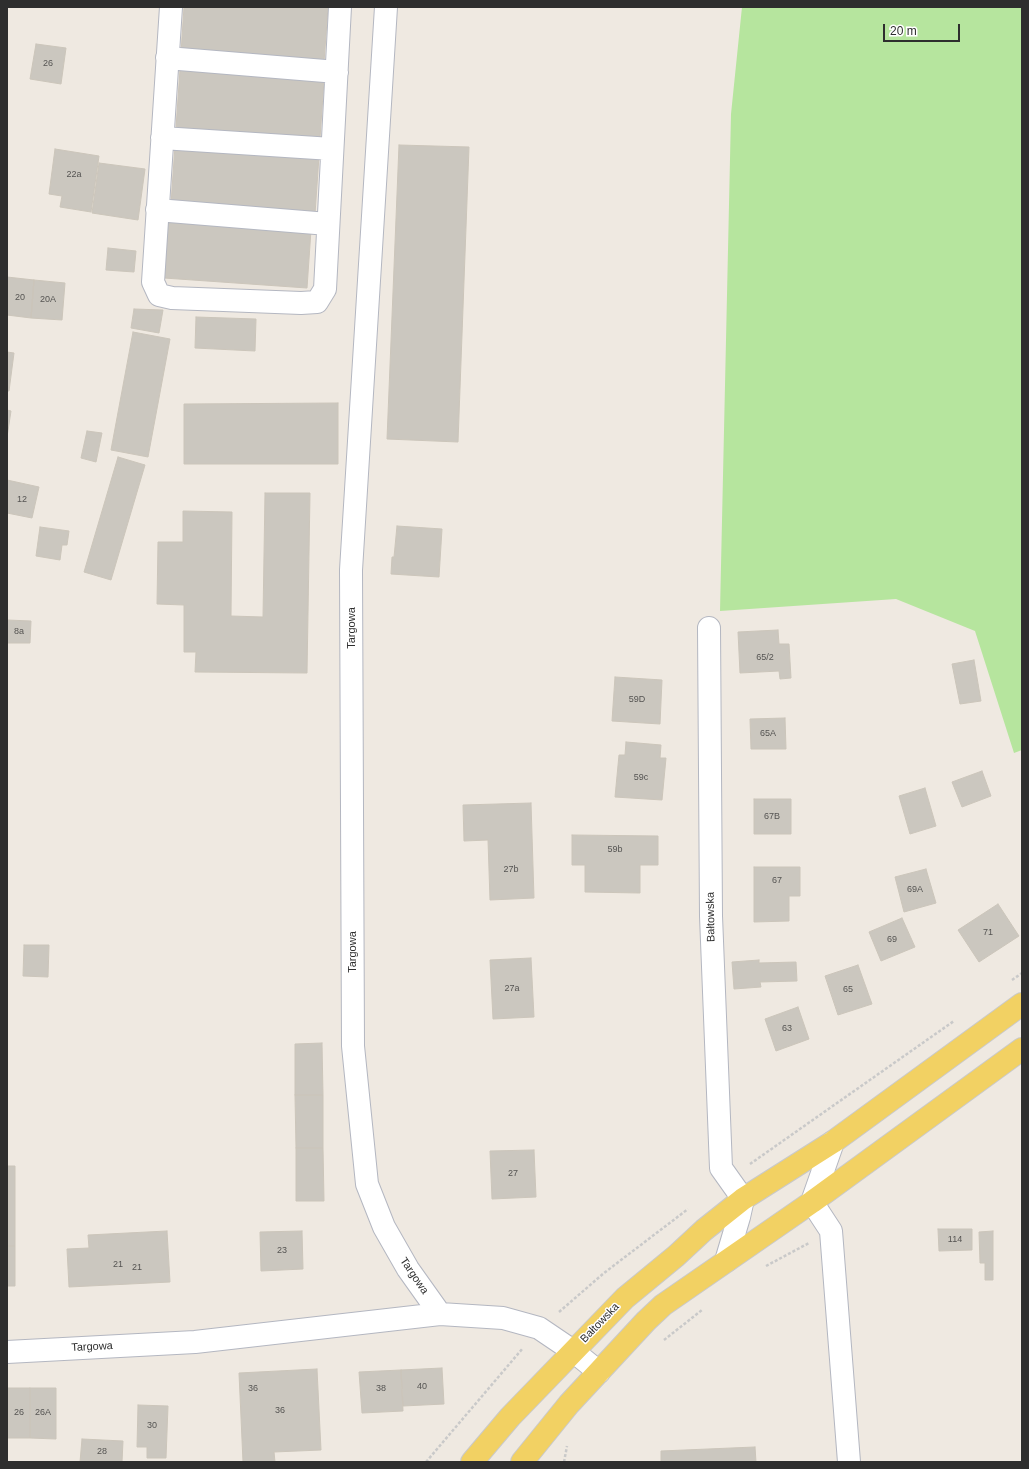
<!DOCTYPE html>
<html>
<head>
<meta charset="utf-8">
<style>
	body { margin:0 }
	#map { position:relative; width:1029px; height:1469px; overflow:hidden; background:#efe9e1; font-family:Helvetica,sans-serif }
	canvas { display:block }
	.frame { position:absolute; inset:0; border:8px solid #2e2e2e; pointer-events:none }
	.scale { position:absolute; left:883px; top:24px; width:77px; height:18px; box-sizing:border-box; border:2px solid #2e2e2e; border-top:0; padding-left:5px; font-size:12px; line-height:14px; white-space:nowrap; color:#2e2e2e; -webkit-text-stroke:3px #fff; paint-order:stroke }
</style>
</head>
<body>
<div id="map">
<canvas width="1029" height="1469"></canvas>
<div class="frame"></div>
<div class="scale">20 m</div>
</div>
<script>
const g = document.querySelector('canvas').getContext('2d');
g.lineJoin = 'round';
function fillPath(path, color) {
  g.fillStyle = color;
  g.fill(path, 'evenodd');
}
function poly(rows) {
  const path = new Path2D();
  for (const r of rows) {
    path.moveTo(r[0], r[1]);
    for (let i = 2; i < r.length; i += 2) path.lineTo(r[i], r[i + 1]);
  }
  return path;
}
function strokePath(path, color, width, dash) {
  g.strokeStyle = color;
  g.lineWidth = width;
  g.lineCap = dash ? 'butt' : 'round';
  g.setLineDash(dash || []);
  g.stroke(path);
}
function label(font, color, halo, rows, align = 'center') {
  g.font = font + ' Helvetica,sans-serif';
  g.lineWidth = 3;
  g.setLineDash([]);
  g.textBaseline = 'middle';
  g.strokeStyle = halo;
  g.fillStyle = color;
  for (const [text, x, y, turn = 0] of rows) {
    g.save();
    g.translate(x, y);
    g.rotate((+turn || 0) * Math.PI / 180);
    g.textAlign = isNaN(turn) ? turn : align;
    if (halo) g.strokeText(text, 0, 0);
    g.fillText(text, 0, 0);
    g.restore();
  }
}
fillPath(poly([
	[742,7,1022,7,1022,750,1014,753,975,631,896,599,720,611,731,114]
]), '#b6e59e');
const building = poly([
	[184,7,328,7,324,62,181,53,184,7],
	[36,44,66,48,61,84,30,79,36,44],
	[180,70,324,80,320,138,176,128,180,70],
	[399,145,469,147,458,442,387,439,399,145],
	[175,146,319,156,315,214,171,204,175,146],
	[55,149,99,156,91,212,60,207,62,196,49,194,55,149],
	[99,163,145,169,138,220,92,213,99,163],
	[168,220,311,230,307,288,164,278,168,220],
	[108,248,136,251,134,272,106,270,108,248],
	[7,277,34,280,31,318,7,315,7,277],
	[34,280,65,283,62,320,31,318,34,280],
	[134,309,163,310,159,333,131,328,134,309],
	[196,317,256,319,255,351,195,348,196,317],
	[133,332,170,339,148,457,111,450,133,332],
	[7,352,14,353,9,391,7,391,7,352],
	[338,403,338,464,184,464,184,404,338,403],
	[7,410,11,411,7,437,7,410],
	[87,431,102,433,96,462,81,458,87,431],
	[118,457,145,465,111,580,84,572,118,457],
	[7,480,39,487,32,518,7,513,7,480],
	[265,493,310,493,307,673,195,672,196,652,184,652,184,605,157,604,158,542,183,542,183,511,232,512,231,616,263,617,265,493],
	[397,526,442,529,439,577,391,574,392,557,394,557,397,526],
	[40,527,69,531,67,545,62,545,60,560,36,556,40,527],
	[7,620,31,621,30,643,7,643,7,620],
	[778,630,779,644,789,644,791,678,780,679,779,671,740,673,738,632,778,630],
	[974,660,981,701,960,704,952,664,974,660],
	[615,677,662,680,660,724,612,721,615,677],
	[785,718,786,749,751,749,750,719,785,718],
	[626,742,661,745,660,758,666,758,662,800,615,797,619,755,625,755,626,742],
	[982,771,991,796,962,807,952,782,982,771],
	[925,788,936,826,910,834,899,796,925,788],
	[754,799,791,799,791,834,754,834,754,799],
	[531,803,534,898,490,900,488,840,464,841,463,805,531,803],
	[572,835,658,836,658,865,640,865,640,893,585,892,585,865,572,865,572,835],
	[754,867,800,867,800,896,789,896,789,921,754,922,754,867],
	[926,869,936,903,904,912,895,877,926,869],
	[998,904,1019,936,979,962,958,930,998,904],
	[902,918,915,947,881,961,869,932,902,918],
	[24,945,49,945,48,977,23,976,24,945],
	[531,958,534,1017,493,1019,490,960,531,958],
	[759,960,759,963,796,962,797,981,760,982,761,987,734,989,732,962,759,960],
	[858,965,872,1004,838,1015,825,976,858,965],
	[798,1007,809,1039,776,1051,765,1019,798,1007],
	[322,1043,323,1095,295,1095,295,1044,322,1043],
	[295,1095,323,1095,323,1148,296,1148,295,1095],
	[296,1148,323,1148,324,1201,296,1201,296,1148],
	[534,1150,536,1197,492,1199,490,1151,534,1150],
	[7,1166,15,1166,15,1246,7,1246,7,1166],
	[938,1229,972,1229,972,1250,939,1251,938,1229],
	[167,1231,170,1282,69,1287,67,1249,89,1248,88,1235,167,1231],
	[302,1231,303,1269,261,1271,260,1232,302,1231],
	[993,1231,993,1280,985,1280,985,1263,980,1263,979,1232,993,1231],
	[7,1246,15,1246,15,1286,7,1286,7,1246],
	[442,1368,444,1404,403,1406,401,1370,442,1368],
	[317,1369,321,1450,274,1452,275,1462,243,1462,239,1373,317,1369],
	[401,1370,403,1411,362,1413,359,1372,401,1370],
	[7,1388,30,1388,30,1438,7,1438,7,1388],
	[30,1388,56,1388,56,1439,30,1438,30,1388],
	[138,1405,168,1406,166,1458,147,1458,147,1447,137,1447,138,1405],
	[82,1439,123,1441,122,1462,80,1462,82,1439],
	[755,1447,756,1462,661,1462,661,1451,755,1447]
]);
fillPath(building, '#cbc7bf');
strokePath(building, '#cbc5ba', 1);
const minor = poly([
	[171,7,153,282,159,295,172,298,301,303,317,302,325,289,340,7],
	[386,7,351,570,353,1046,367,1184,384,1227,408,1269,440,1314],
	[167,58,337,72],
	[162,138,332,149],
	[157,210,328,224],
	[709,628,711,916,721,1168,743,1199,739,1217,726,1261],
	[833,1142,812,1202,831,1231,849,1462],
	[7,1352,195,1342,440,1314,503,1318,539,1328,573,1351,599,1372]
]);
const major = poly([
	[472,1462,510,1417,625,1298,676,1256,704,1230,743,1199,833,1142,1022,1004],
	[522,1462,569,1404,646,1321,663,1305,812,1202,1022,1049]
]);
strokePath(minor, '#b4b7c1', 24);
strokePath(major, '#c9c9c9', 24);
strokePath(poly([
	[1012,980,1022,973],
	[750,1164,954,1021],
	[766,1266,809,1243],
	[559,1312,604,1273,688,1209],
	[664,1340,702,1310],
	[426,1462,523,1348],
	[564,1462,567,1446]
]), '#c9c9c9', 2.5, [3, 2]);
strokePath(minor, '#fff', 22);
strokePath(major, '#f2d163', 22);
label('9px', '#555452', null, [
	["26",48,64],
	["22a",74,175],
	["20",20,298],
	["20A",48,300],
	["12",22,500],
	["8a",19,632],
	["65/2",765,658],
	["59D",637,700],
	["65A",768,734],
	["59c",641,778],
	["67B",772,817],
	["59b",615,850],
	["27b",511,870],
	["67",777,881],
	["69A",915,890],
	["71",988,933],
	["69",892,940],
	["27a",512,989],
	["65",848,990],
	["63",787,1029],
	["27",513,1174],
	["114",955,1240],
	["23",282,1251],
	["21",118,1265],
	["21",137,1268],
	["40",422,1387],
	["36",253,1389],
	["38",381,1389],
	["36",280,1411],
	["26",19,1413],
	["26A",43,1413],
	["30",152,1426],
	["28",102,1452]
]);
label('11px', '#2e2e2e', '#fff', [
	["Targowa",352,628,-90],
	["Bałtowska",711,917,-91],
	["Targowa",353,952,-90],
	["Targowa",414,1276,56],
	["Bałtowska",600,1323,-46],
	["Targowa",92,1347,-3]
]);
</script>
</body>
</html>
